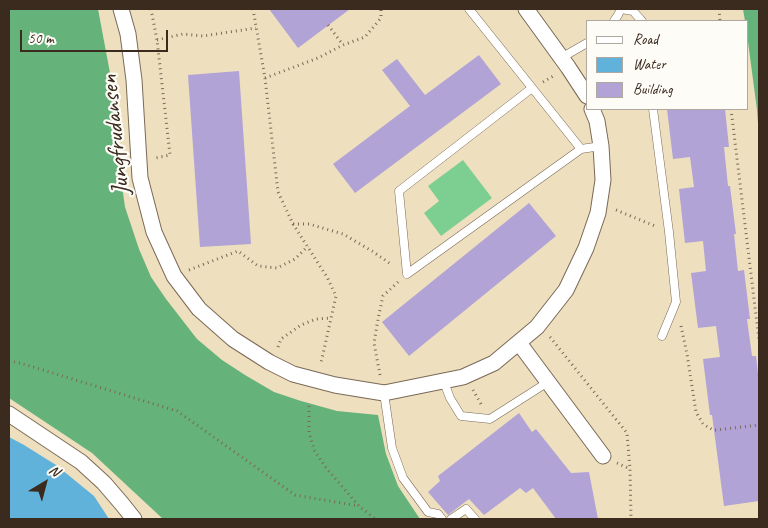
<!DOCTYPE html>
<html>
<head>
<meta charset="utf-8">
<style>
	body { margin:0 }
	#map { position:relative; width:768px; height:528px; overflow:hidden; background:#eedfbf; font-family:Caveat,sans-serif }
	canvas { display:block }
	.frame { position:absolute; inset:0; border:10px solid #3b2a1e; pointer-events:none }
	.legend { position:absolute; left:586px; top:20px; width:162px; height:90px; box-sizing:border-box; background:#fdfcf7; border:1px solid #afa8a0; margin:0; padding:6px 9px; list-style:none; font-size:15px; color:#3b2a1e }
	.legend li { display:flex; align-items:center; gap:10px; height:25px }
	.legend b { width:25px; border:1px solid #afa8a0 }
	.north { position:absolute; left:20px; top:458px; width:50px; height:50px; -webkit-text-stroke:4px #fdfcf7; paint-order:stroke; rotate:37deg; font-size:14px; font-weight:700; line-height:20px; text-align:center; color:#3b2a1e }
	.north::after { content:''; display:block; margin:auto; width:18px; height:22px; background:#3b2a1e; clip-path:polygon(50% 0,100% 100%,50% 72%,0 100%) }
	.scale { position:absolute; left:20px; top:30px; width:148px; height:22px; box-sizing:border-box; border:2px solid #3b2a1e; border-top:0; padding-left:6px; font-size:15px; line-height:18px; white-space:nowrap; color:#3b2a1e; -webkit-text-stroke:4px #fdfcf7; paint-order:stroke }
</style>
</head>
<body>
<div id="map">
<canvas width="768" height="528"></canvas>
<div class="frame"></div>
<ul class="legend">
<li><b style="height:6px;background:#fff"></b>Road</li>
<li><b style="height:14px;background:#60b2db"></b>Water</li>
<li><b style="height:14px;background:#b1a3d6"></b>Building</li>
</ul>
<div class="north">N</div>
<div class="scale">50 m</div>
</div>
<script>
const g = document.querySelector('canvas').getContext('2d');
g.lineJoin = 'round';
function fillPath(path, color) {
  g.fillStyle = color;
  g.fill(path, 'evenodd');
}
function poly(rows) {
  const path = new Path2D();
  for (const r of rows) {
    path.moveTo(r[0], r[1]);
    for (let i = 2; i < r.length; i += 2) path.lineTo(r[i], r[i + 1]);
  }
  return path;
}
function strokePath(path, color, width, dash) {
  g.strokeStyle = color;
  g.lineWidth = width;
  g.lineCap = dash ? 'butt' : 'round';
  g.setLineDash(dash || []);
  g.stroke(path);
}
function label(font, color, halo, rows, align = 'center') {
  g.font = font + ' Caveat,sans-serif';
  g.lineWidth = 4.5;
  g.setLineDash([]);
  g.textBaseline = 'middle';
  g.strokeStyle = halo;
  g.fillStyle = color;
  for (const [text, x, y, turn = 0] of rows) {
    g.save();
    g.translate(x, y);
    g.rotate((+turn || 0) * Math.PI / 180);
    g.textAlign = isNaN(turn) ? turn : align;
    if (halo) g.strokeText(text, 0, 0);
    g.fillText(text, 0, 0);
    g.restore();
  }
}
fillPath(poly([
	[463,160,492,198,441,236,424,213,439,201,428,186]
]), '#7dcf91');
fillPath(poly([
	[9,9,98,9,110,73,119,165,125,207,139,249,151,277,166,299,197,339,222,360,245,375,274,392,301,401,337,411,378,415,386,454,398,486,420,519,163,519,92,453,9,398],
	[743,9,759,9,759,137,757,110,747,34,747,21,745,21]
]), '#66b27b');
fillPath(poly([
	[9,437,24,445,56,465,94,496,109,519,9,519]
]), '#60b2db');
fillPath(poly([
	[269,9,350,9,298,48],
	[479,55,501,84,355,193,333,164,410,106,382,70,397,59,425,95],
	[239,71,251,244,200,247,188,75],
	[667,109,725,109,729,147,724,147,728,186,730,186,736,234,734,234,738,271,744,270,750,319,747,319,752,356,756,356,759,382,759,501,724,506,712,415,710,415,703,359,720,357,716,326,698,328,691,273,706,271,703,241,685,243,679,189,694,187,690,157,673,159],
	[529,203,556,236,409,356,382,322],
	[519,413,532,432,536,429,571,473,589,472,598,519,556,519,533,488,526,493,520,488,484,515,469,499,448,515,428,492,440,481,438,476]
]), '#b1a3d6');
const lane = poly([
	[469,9,581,149],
	[621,9,633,11,641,20,642,21],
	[614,21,618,15,621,9],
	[561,58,587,43],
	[653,109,669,232,676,302,662,336],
	[407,274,399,191,532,88],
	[407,274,581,149,601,146],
	[444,382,450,398,461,416,490,419,548,382],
	[384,393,392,448,403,478,428,512,438,514,442,519],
	[451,519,466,509,475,519]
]);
const street = poly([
	[121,9,128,34,134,80,140,178,154,232,174,276,199,309,233,339,269,362,293,374,335,385,384,393,463,377,494,363,537,327,566,290,586,248,598,213,603,180,601,146,597,121,592,109],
	[526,9,568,67,587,96],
	[519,343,603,456],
	[9,414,81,462,104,483,122,504,134,519]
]);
strokePath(lane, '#7a6956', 9);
strokePath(street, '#7a6956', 17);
strokePath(poly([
	[151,9,157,40,170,155,155,158,155,159],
	[253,9,265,78,278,192,293,224,327,277,336,296,321,363],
	[719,9,720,21],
	[328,25,343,45],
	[157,40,183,34,203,36,256,28],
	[265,78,318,58,343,45,365,37,381,18,381,9],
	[543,82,555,75],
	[731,109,759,340],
	[616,210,655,226],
	[293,224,309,224,343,234,372,251,392,265],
	[189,270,238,251,258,266,277,268,295,259,308,246],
	[681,326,687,354,696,412,703,424,713,430,716,430,759,425],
	[550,337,627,433,630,469],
	[278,347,281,339,301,325,316,319,331,318],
	[9,361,20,363,177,411,295,495,359,506],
	[380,375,374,343,378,319,383,296,398,282],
	[473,390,481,404],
	[309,406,309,432,314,450,327,469,359,506,375,519],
	[617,463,630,469,631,519]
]), '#7a6956', 3, [1, 4]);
strokePath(lane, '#fff', 8);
strokePath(street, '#fff', 15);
label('25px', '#3b2a1e', '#fdfcf7', [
	["Jungfrudansen",116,135,-96]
]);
</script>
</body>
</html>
